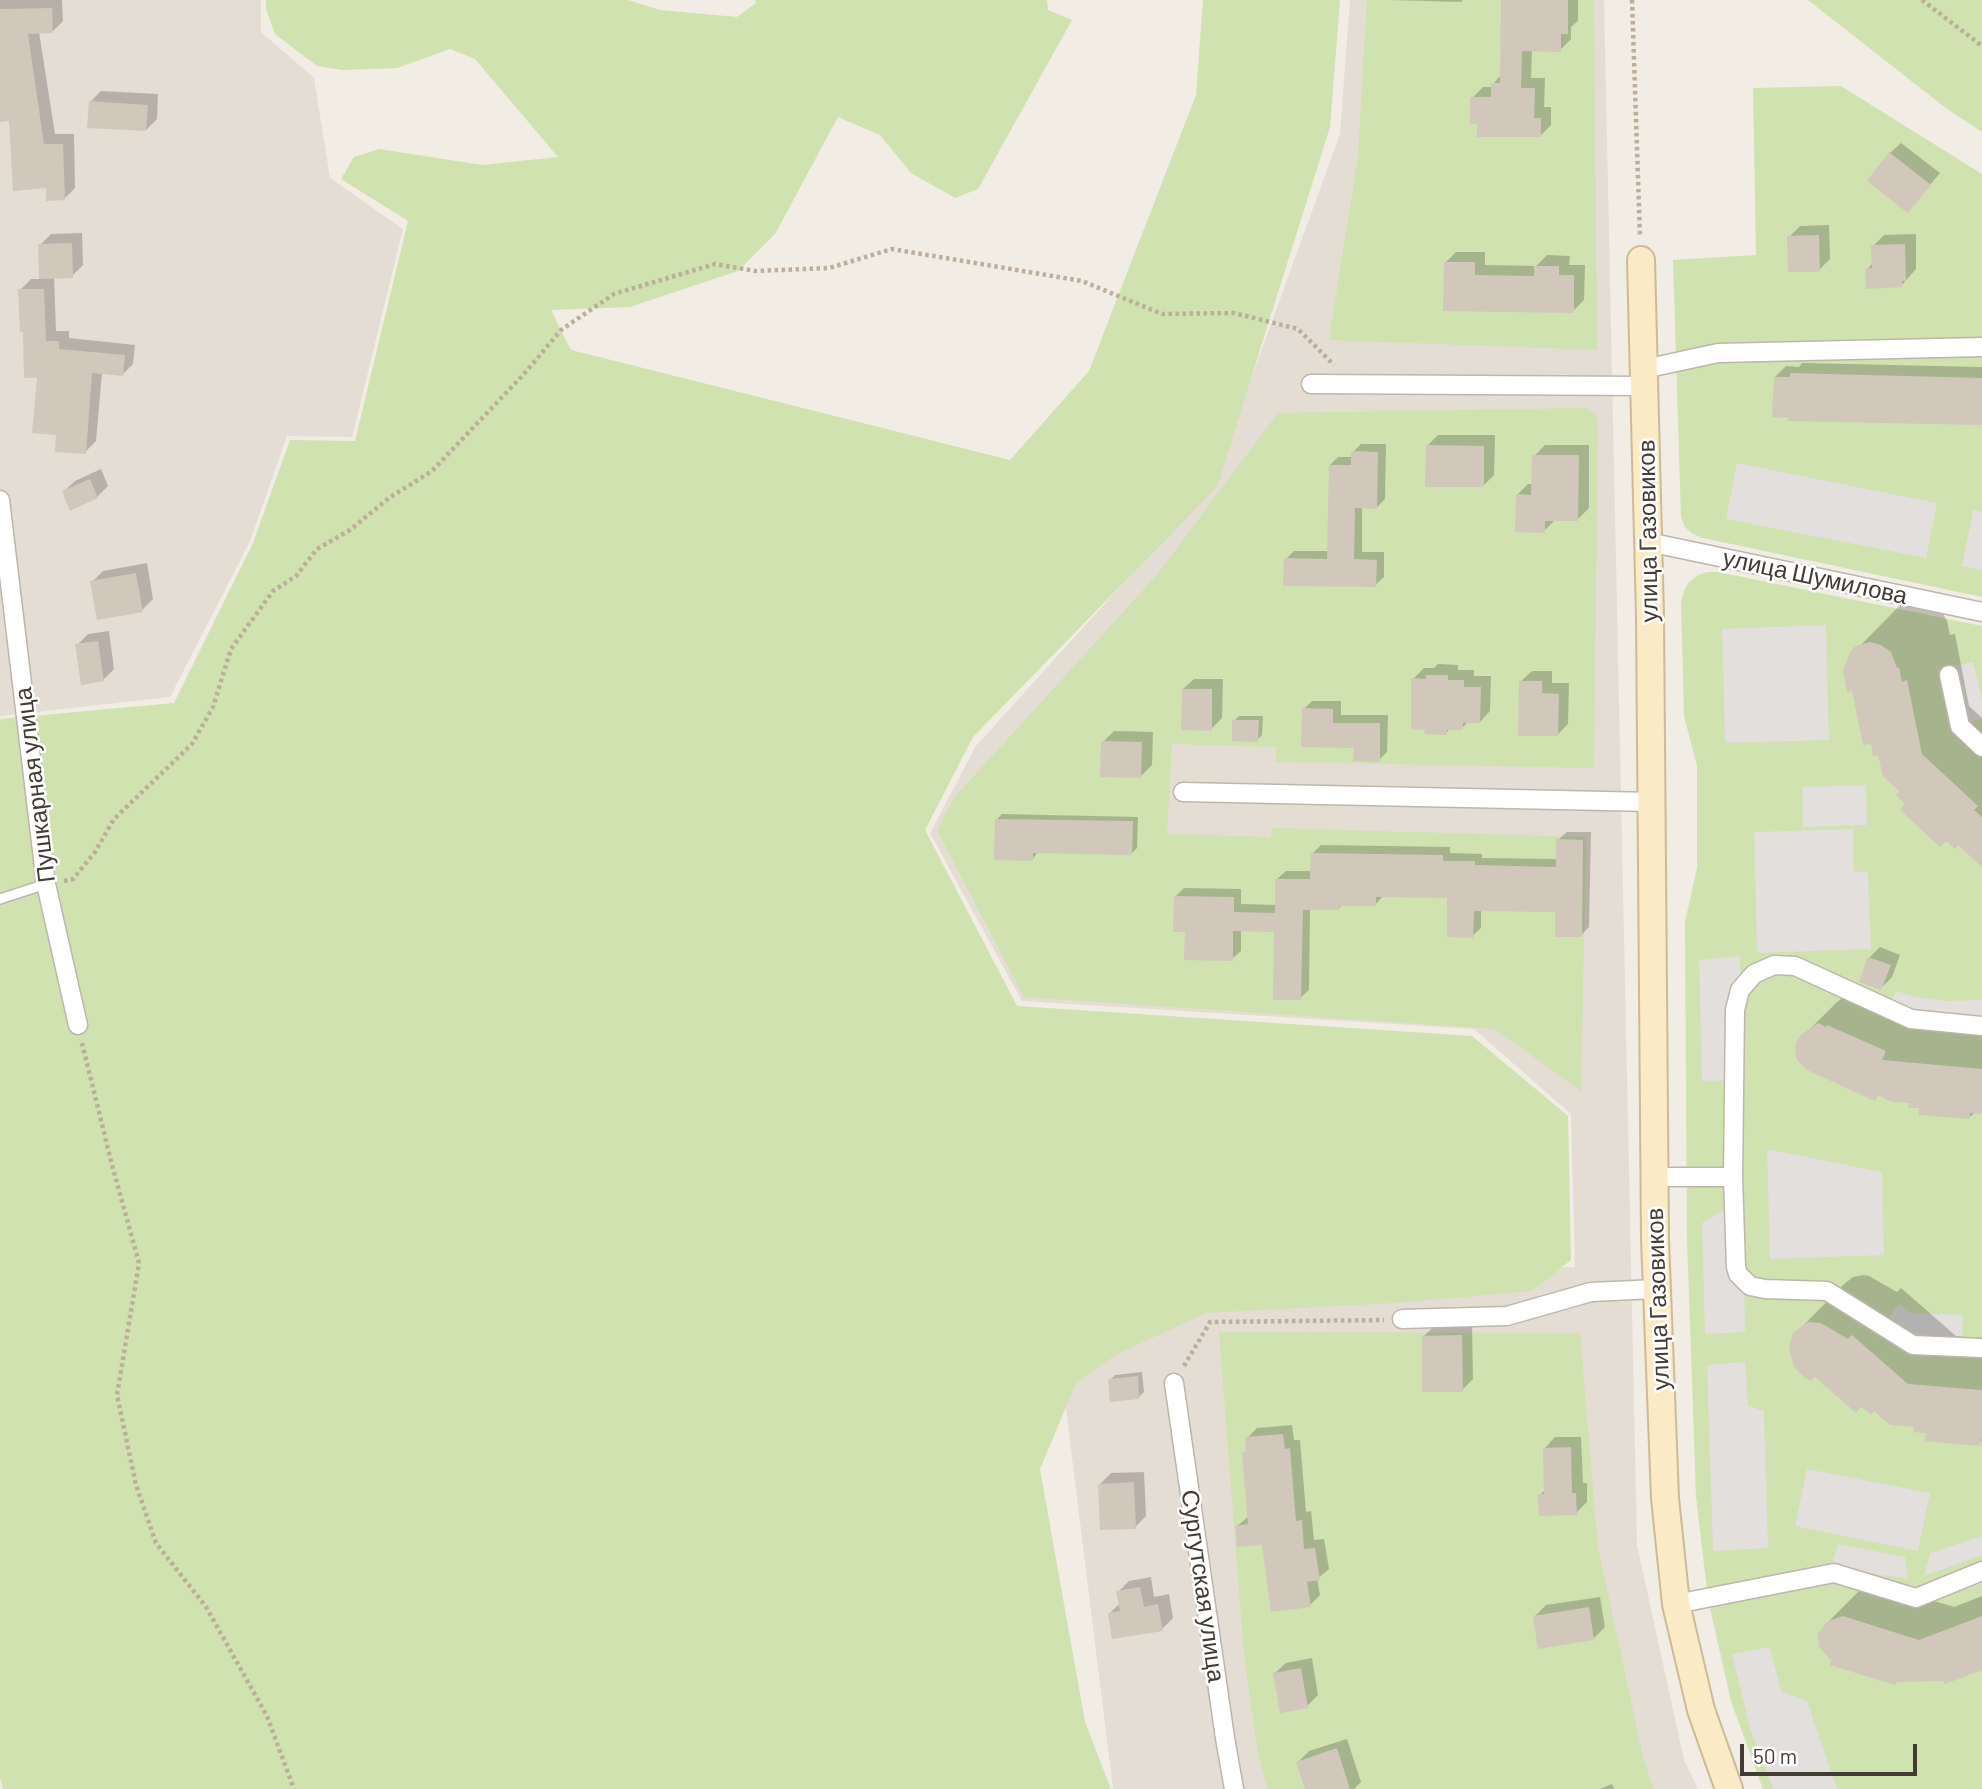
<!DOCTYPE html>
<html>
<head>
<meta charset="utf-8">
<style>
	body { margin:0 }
	#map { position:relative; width:1982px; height:1789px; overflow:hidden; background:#f1ece4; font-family:Barlow,sans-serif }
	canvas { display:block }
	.scale { position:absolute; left:1740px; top:1744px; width:177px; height:32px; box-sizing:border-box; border:4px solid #423c35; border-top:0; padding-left:9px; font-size:21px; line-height:24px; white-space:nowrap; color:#423c35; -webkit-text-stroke:5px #fff; paint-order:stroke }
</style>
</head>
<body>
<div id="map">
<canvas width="1982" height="1789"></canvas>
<div class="scale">50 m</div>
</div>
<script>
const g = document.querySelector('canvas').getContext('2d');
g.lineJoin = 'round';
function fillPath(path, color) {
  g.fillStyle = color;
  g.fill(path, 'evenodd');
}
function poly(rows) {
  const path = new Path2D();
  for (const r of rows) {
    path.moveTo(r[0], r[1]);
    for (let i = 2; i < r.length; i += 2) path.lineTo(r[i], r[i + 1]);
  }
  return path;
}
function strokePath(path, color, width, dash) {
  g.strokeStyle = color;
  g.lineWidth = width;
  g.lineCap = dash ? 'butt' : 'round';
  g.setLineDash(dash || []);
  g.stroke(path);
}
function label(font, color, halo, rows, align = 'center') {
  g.font = font + ' Barlow,sans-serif';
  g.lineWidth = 5;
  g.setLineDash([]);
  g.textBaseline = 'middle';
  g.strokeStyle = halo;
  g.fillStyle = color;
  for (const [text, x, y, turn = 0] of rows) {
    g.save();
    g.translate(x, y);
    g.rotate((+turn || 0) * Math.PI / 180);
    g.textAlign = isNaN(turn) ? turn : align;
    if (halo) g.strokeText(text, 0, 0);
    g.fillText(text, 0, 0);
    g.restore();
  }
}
fillPath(poly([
	[0,0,261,0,261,32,314,78,330,178,403,229,352,437,287,436,250,541,170,697,0,716],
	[1350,0,1604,0,1637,1545,1684,1760,1698,1789,1113,1789,1051,1287,1575,1267,1571,1114,1474,1029,1022,1001,930,833,976,746,1213,484,1340,134]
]), '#e4ddd3');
fillPath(poly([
	[266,0,628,0,660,10,737,17,756,3,755,0,1047,0,1048,10,1072,20,978,189,955,198,911,173,880,135,838,117,775,234,738,271,630,307,551,310,571,350,1010,460,1089,371,1196,95,1203,0,1340,0,1330,127,1217,487,973,737,925,830,1017,1006,1472,1036,1568,1116,1571,1260,1532,1291,1395,1303,1206,1313,1117,1354,1076,1383,1040,1469,1085,1722,1111,1789,3,1789,0,1778,0,719,174,703,253,543,290,440,355,441,408,221,341,179,354,157,379,149,482,165,558,157,475,59,450,49,397,68,342,70,317,66,275,34,266,9],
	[1367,0,1594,0,1597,350,1329,340,1358,156],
	[1808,0,1982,0,1982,132,1947,109],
	[1841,86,1982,174,1982,597,1703,538,1693,534,1685,527,1681,517,1673,260,1756,255,1753,88],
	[1586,408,1598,418,1594,768,1275,762,1277,747,1172,744,1167,834,1271,837,1272,828,1586,837,1581,1091,1495,1029,1024,997,937,830,953,799,1157,575,1278,413],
	[1708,572,1718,572,1982,626,1982,1789,1763,1789,1731,1701,1708,1599,1696,1496,1687,1238,1685,922,1697,868,1697,766,1684,716,1681,601,1684,591,1689,582,1698,575],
	[1219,1332,1580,1333,1598,1548,1642,1752,1653,1789,1268,1789,1258,1754,1244,1655]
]), '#cfe2b0');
fillPath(poly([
	[1737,463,1937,503,1926,558,1726,519],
	[1973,510,1982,511,1982,570,1962,566],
	[1826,625,1829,740,1725,743,1722,629],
	[1973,662,1982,699,1982,719,1951,726,1938,670],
	[1866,785,1867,825,1803,827,1802,787],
	[1853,829,1854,872,1868,872,1871,949,1757,953,1754,832],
	[1740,956,1742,1080,1702,1081,1699,960],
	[1896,991,1916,997,1947,1001,1982,1000,1982,1035,1908,1028,1884,1017],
	[1767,1149,1882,1172,1884,1255,1770,1259],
	[1743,1208,1745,1332,1705,1334,1702,1223,1722,1211],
	[1899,1304,1911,1313,1963,1315,1961,1357,1909,1353,1878,1334],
	[1745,1362,1748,1406,1764,1411,1768,1548,1713,1551,1707,1365],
	[1807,1469,1930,1493,1918,1551,1795,1526],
	[1982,1536,1982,1555,1924,1576,1930,1553],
	[1838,1544,1905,1557,1908,1579,1831,1567],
	[1770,1647,1781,1691,1807,1701,1837,1789,1773,1789,1750,1728,1732,1654]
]), '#e2dfdc');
fillPath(poly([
	[0,0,62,0,63,21,52,32,39,32,55,134,74,134,75,188,64,199,47,186,11,119,0,121],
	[1390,0,1463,0,1461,2],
	[1503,0,1578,0,1578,21,1571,27,1571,39,1560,50,1532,50,1531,78,1545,78,1544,107,1551,107,1551,125,1540,136,1479,122,1472,98,1483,87,1493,87,1493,84,1502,74],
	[101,91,158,94,157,119,146,130,90,102],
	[1901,143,1940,173,1908,211,1890,153],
	[1829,225,1830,259,1819,270,1789,237,1800,226],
	[82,233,83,265,72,276,54,276,56,331,69,331,69,338,135,345,133,364,122,375,102,373,96,441,85,452,58,433,25,330,20,290,31,279,41,279,40,245,51,234],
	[1916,234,1916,269,1901,286,1867,269,1873,263,1873,246,1884,235],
	[1456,252,1485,252,1485,265,1536,266,1547,255,1570,256,1569,265,1585,265,1584,300,1573,311,1445,309,1445,263],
	[1802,363,1982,367,1982,424,1775,377,1786,366,1799,367],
	[1438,435,1495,435,1494,475,1483,486,1428,445],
	[1361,444,1386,444,1385,499,1377,507,1362,507,1362,552,1384,552,1384,577,1375,585,1286,559,1294,551,1329,551,1330,465,1338,457,1353,457,1353,452],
	[1545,445,1589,445,1589,508,1578,519,1556,519,1544,531,1517,495,1528,484,1533,484,1534,456],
	[101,469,108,486,97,497,71,508,64,491,75,481],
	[147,563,153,599,142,610,92,582,103,571],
	[1906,599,1938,604,1947,621,1950,635,1955,634,1969,706,1982,718,1982,859,1908,804,1858,648],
	[109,631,114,669,103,680,77,645,88,634],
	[1438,664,1458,665,1458,670,1474,670,1474,676,1491,676,1490,711,1480,722,1469,721,1462,728,1451,728,1446,733,1413,679,1424,668,1434,668],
	[1532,671,1552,671,1552,683,1569,683,1568,724,1557,735,1521,681],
	[1194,679,1223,679,1222,718,1211,729,1183,689],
	[1312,701,1341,701,1341,715,1388,715,1387,752,1379,760,1355,746,1304,709],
	[1239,716,1263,716,1262,735,1257,740,1234,721],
	[1114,731,1153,732,1152,765,1141,776,1103,742],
	[1002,814,1138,817,1137,848,1132,853,1038,851,1033,859,997,819],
	[1567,832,1591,832,1589,927,1581,935,1557,911,1481,909,1481,928,1472,936,1449,896,1384,895,1375,905,1343,904,1338,909,1310,908,1309,990,1300,998,1276,931,1241,930,1241,951,1232,959,1186,930,1175,897,1184,888,1241,889,1241,904,1277,905,1277,879,1286,871,1312,871,1312,854,1321,845,1450,847,1450,853,1482,854,1482,858,1558,859,1558,840],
	[1880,947,1900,955,1892,977,1881,988,1869,958],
	[1852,991,1918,1017,1982,1033,1982,1112,1975,1112,1969,1118,1879,1094,1875,1099,1803,1036,1837,1002],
	[1864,1275,1869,1276,1897,1292,1901,1288,1956,1336,1982,1339,1982,1441,1979,1444,1916,1425,1795,1334,1843,1285,1853,1277],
	[1472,1325,1473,1379,1462,1390,1423,1337,1434,1326],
	[1142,1372,1144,1392,1139,1397,1110,1380,1115,1375],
	[1292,1425,1294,1440,1300,1440,1306,1512,1311,1511,1314,1540,1324,1539,1329,1569,1317,1579,1320,1595,1310,1605,1263,1543,1237,1526,1249,1516,1244,1453,1248,1449,1247,1438,1257,1428],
	[1555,1437,1581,1437,1583,1483,1587,1483,1587,1502,1576,1513,1540,1495,1546,1489,1545,1448],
	[1144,1472,1146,1516,1135,1527,1100,1484,1111,1473],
	[1151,1577,1154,1597,1169,1594,1173,1618,1162,1629,1110,1613,1120,1603,1118,1592,1129,1581],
	[1878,1584,1954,1607,1982,1596,1982,1668,1825,1625,1859,1591],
	[1600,1597,1605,1627,1594,1638,1535,1616,1546,1605],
	[1312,1658,1318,1695,1307,1706,1275,1673,1286,1663],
	[1347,1739,1361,1782,1354,1789,1307,1789,1298,1762,1309,1751],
	[1612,1784,1614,1789,1600,1789]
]), '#0003');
fillPath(poly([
	[1501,0,1568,0,1568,34,1561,34,1561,52,1522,51,1521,88,1535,88,1534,118,1541,118,1541,137,1477,137,1477,124,1470,124,1470,97,1491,97,1491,83,1500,83],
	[52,8,53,33,28,34,44,144,63,144,65,200,46,201,46,188,13,191,9,121,0,122,0,9],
	[89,101,148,105,146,131,87,128],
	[1889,152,1931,185,1908,213,1867,181],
	[1819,235,1820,272,1788,272,1787,236],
	[72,243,73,278,39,279,38,244],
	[1905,244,1906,281,1902,281,1902,287,1866,289,1865,268,1872,268,1871,245],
	[1444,262,1475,262,1475,275,1534,276,1534,266,1559,266,1559,275,1574,275,1574,313,1443,311],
	[18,289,44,289,46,341,59,341,59,349,125,355,123,376,92,373,86,454,55,452,56,435,32,433,37,378,24,378,23,332,20,332],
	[1790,373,1982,378,1982,425,1788,421,1789,418,1772,417,1774,377,1790,377],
	[1426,445,1484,446,1484,487,1425,487],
	[1351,451,1378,452,1377,509,1355,508,1354,559,1377,560,1376,587,1283,586,1284,558,1327,559,1329,465,1351,465],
	[1532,455,1579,455,1578,521,1545,521,1545,533,1515,532,1516,494,1531,495],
	[90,479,98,498,70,511,62,491],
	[136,573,143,612,97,620,90,581],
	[98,641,104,681,81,685,75,644],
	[1870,642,1881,645,1891,652,1897,668,1899,668,1902,682,1907,680,1922,754,1978,806,1974,810,1982,817,1982,867,1958,845,1955,849,1946,841,1940,847,1900,810,1905,804,1896,795,1900,792,1883,776,1878,755,1873,756,1871,744,1863,745,1852,691,1847,692,1843,671,1851,651,1856,646],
	[1426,675,1448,675,1448,680,1464,680,1464,687,1481,687,1480,723,1463,723,1463,730,1447,730,1447,735,1424,734,1425,730,1411,729,1411,678,1426,679],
	[1519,681,1542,681,1542,693,1559,694,1558,736,1518,736],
	[1182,689,1212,689,1212,731,1181,730],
	[1302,708,1333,709,1333,723,1380,723,1380,762,1353,761,1354,748,1301,747],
	[1232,720,1259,720,1258,742,1232,741],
	[1101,741,1142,742,1141,778,1100,777],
	[995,819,1133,821,1132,855,1033,853,1033,861,994,860],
	[1556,839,1583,840,1582,937,1555,937,1555,912,1474,911,1473,938,1447,937,1447,898,1376,897,1376,906,1339,906,1339,910,1303,910,1301,1000,1273,1000,1274,932,1233,931,1233,961,1184,960,1185,932,1173,932,1174,896,1234,897,1234,912,1275,913,1275,879,1310,879,1311,853,1443,855,1443,861,1475,861,1475,865,1556,867],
	[1868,957,1891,965,1881,990,1859,982],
	[1818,1023,1826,1027,1827,1025,1886,1051,1882,1060,1982,1069,1982,1114,1970,1113,1970,1119,1919,1115,1919,1108,1908,1108,1909,1103,1892,1102,1878,1095,1875,1101,1807,1070,1796,1059,1795,1045,1801,1035],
	[1808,1322,1821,1323,1848,1339,1852,1335,1908,1384,1982,1390,1982,1438,1980,1446,1925,1441,1926,1433,1913,1432,1914,1427,1890,1425,1874,1411,1871,1415,1861,1407,1856,1413,1815,1377,1811,1381,1804,1377,1794,1367,1789,1347,1793,1333],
	[1462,1335,1463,1392,1422,1392,1422,1336],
	[1138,1376,1139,1399,1110,1402,1108,1379],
	[1283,1434,1285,1449,1290,1448,1296,1521,1302,1520,1304,1549,1315,1548,1320,1580,1307,1582,1311,1607,1271,1612,1262,1545,1237,1547,1235,1526,1248,1524,1242,1452,1246,1452,1245,1437],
	[1571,1447,1572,1493,1576,1493,1577,1515,1539,1516,1538,1494,1544,1494,1543,1448],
	[1134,1482,1136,1529,1100,1530,1098,1484],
	[1140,1587,1144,1607,1158,1604,1163,1631,1112,1639,1108,1613,1120,1611,1116,1591],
	[1589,1607,1594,1640,1538,1649,1533,1616],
	[1843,1616,1919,1640,1982,1616,1982,1670,1945,1684,1944,1681,1896,1682,1895,1685,1830,1665,1831,1660,1819,1647,1818,1633,1828,1621],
	[1301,1668,1308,1708,1280,1713,1273,1673],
	[1337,1748,1350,1789,1305,1789,1296,1762]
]), '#d1c7bb');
const lane = poly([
	[0,899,46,884]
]);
const street = poly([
	[1644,369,1718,353,1982,347],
	[1311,384,1644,386],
	[0,500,46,884,78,1025],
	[1648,542,1982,612],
	[1949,675,1960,726,1982,747],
	[1183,792,1652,802],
	[1982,1026,1911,1019,1795,966,1774,965,1754,974,1740,990,1735,1010,1733,1177,1736,1267,1738,1274,1750,1286,1765,1289,1827,1291,1913,1345,1982,1348],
	[1655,1177,1733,1177],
	[1402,1319,1507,1316,1591,1292,1656,1289],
	[1174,1383,1225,1738,1234,1789],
	[1676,1604,1834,1573,1916,1598,1982,1571]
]);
const secondary = poly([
	[1641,260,1650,616,1655,1239,1665,1498,1676,1604,1701,1710,1729,1789]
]);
strokePath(lane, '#beb6ab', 12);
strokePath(street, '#beb6ab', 21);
strokePath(secondary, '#cdbb97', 30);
strokePath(poly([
	[1632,0,1640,237],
	[1922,0,1982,46],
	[64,881,73,879,95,852,114,819,192,744,213,707,231,649,273,591,296,576,317,549,350,530,389,498,432,471,524,374,561,330,614,294,715,264,755,271,829,268,892,249,1082,281,1162,314,1234,313,1298,329,1334,365],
	[82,1043,112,1165,139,1263,117,1395,136,1485,156,1543,206,1607,267,1716,294,1789],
	[1184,1366,1210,1322,1384,1320]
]), '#bcae9a', 4.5, [3.5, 3.5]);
strokePath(lane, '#fff', 9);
strokePath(street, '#fff', 18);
strokePath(secondary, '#faeac5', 26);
label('24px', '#423c35', '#fff', [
	["улица Газовиков",1648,531,-91],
	["улица Шумилова",1815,577,12],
	["Пушкарная улица",35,785,-97],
	["улица Газовиков",1658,1299,-92],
	["Сургутская улица",1203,1586,82]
]);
</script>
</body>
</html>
